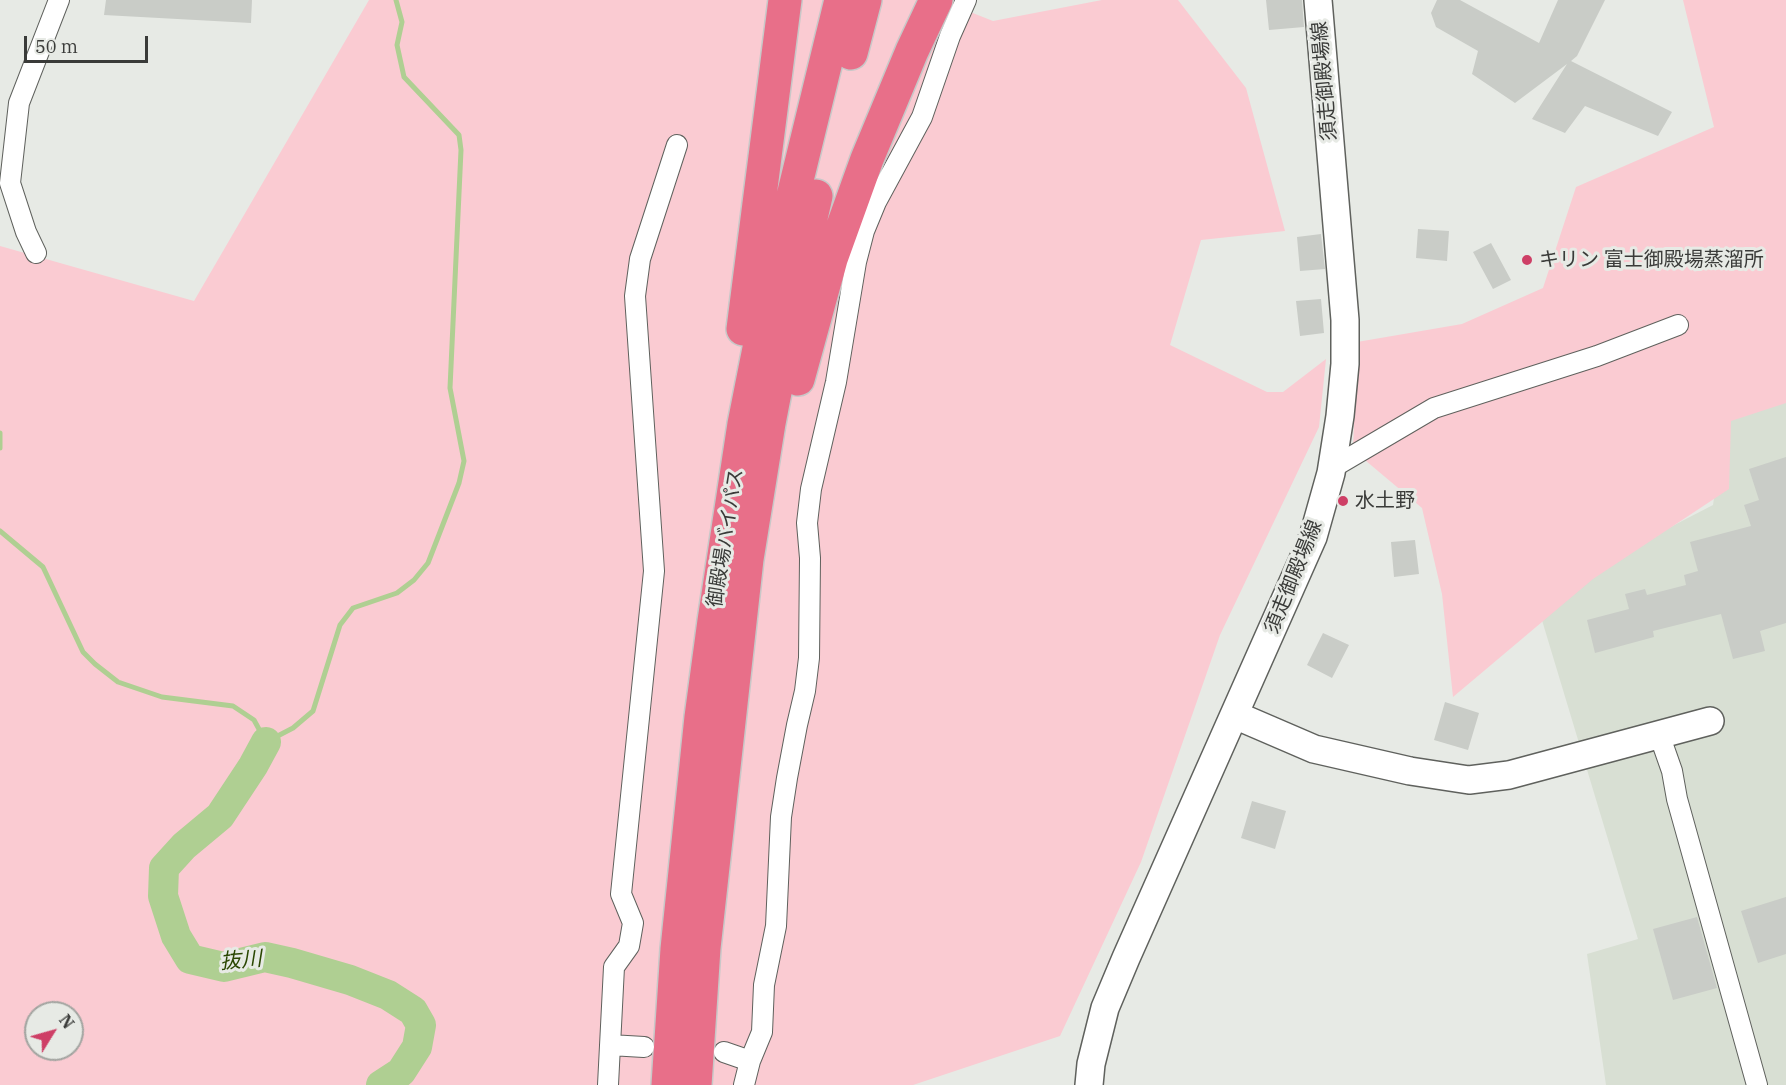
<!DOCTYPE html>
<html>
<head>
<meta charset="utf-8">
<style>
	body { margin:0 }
	#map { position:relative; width:1786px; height:1085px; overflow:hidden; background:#e7eae5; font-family:"IBM Plex Serif",serif }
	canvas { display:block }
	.north { position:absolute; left:24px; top:1001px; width:60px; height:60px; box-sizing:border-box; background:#e7eae5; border:2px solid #a2a4a0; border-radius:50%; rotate:53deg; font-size:16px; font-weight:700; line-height:24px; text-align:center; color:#3a3b39 }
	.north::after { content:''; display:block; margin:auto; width:21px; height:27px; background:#ce3f66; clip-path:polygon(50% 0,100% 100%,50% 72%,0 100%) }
	.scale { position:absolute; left:24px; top:36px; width:124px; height:27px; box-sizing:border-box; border:3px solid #3a3b39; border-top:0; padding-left:8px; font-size:18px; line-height:21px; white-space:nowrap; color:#3a3b39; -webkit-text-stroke:4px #e7eae5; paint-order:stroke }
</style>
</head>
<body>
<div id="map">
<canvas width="1786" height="1085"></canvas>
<div class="north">N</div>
<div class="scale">50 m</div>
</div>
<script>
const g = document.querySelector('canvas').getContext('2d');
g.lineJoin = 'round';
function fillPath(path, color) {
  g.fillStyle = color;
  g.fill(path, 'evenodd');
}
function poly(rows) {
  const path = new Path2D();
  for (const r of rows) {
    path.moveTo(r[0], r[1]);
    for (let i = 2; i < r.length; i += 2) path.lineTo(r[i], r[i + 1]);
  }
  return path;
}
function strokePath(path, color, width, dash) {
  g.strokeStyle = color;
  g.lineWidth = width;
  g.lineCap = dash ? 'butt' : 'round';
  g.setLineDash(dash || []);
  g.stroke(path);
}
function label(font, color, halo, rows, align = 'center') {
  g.font = font + ' "IBM Plex Serif","Noto Sans JP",serif';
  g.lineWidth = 6;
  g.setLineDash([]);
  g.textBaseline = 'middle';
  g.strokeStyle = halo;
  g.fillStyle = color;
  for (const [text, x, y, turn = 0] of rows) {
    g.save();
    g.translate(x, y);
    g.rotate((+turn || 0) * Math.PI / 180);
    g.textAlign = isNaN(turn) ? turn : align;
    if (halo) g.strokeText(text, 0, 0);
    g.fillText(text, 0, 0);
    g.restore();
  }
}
fillPath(poly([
	[1786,397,1786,1085,1606,1085,1587,954,1638,939,1535,597,1713,505,1726,415]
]), '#d8dfd3');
fillPath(poly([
	[369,0,940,0,993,21,1102,0,1178,0,1246,88,1285,231,1201,240,1170,345,1267,392,1283,392,1326,359,1319,427,1220,635,1141,862,1060,1036,913,1085,0,1085,0,246,194,301],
	[36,1013,72,1013,72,1049,36,1049],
	[1683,0,1786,0,1786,403,1731,421,1729,489,1593,579,1453,697,1442,594,1422,508,1353,450,1357,342,1462,324,1543,288,1576,187,1714,127]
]), '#facbd2');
strokePath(poly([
	[0,433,0,448],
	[0,531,43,567,83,652,95,664,118,682,162,697,233,706,254,720,266,742,293,728,313,711,340,625,353,608,397,593,414,580,428,563,459,483,464,461,450,388,461,150,459,135,404,77,397,45,402,22,396,0]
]), '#afcf92', 5);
strokePath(poly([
	[266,742,253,766,220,816,184,846,164,868,163,896,176,936,190,959,224,967,265,957,292,963,350,980,388,995,413,1011,421,1025,417,1047,401,1072,381,1085]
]), '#afcf92', 30);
fillPath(poly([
	[106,0,252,0,251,23,104,15],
	[1266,0,1302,0,1304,27,1269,30],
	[1437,0,1460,0,1539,43,1558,0,1605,0,1577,56,1571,61,1672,112,1658,136,1585,106,1565,133,1532,119,1567,64,1515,103,1472,74,1478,51,1436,27,1431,13],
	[1418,229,1449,231,1447,261,1416,258],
	[1321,234,1325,269,1300,271,1297,237],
	[1491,243,1511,280,1493,289,1473,252],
	[1321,299,1324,333,1300,336,1296,301],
	[1786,457,1786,623,1760,631,1765,651,1733,659,1721,614,1653,631,1654,637,1595,653,1587,620,1629,609,1625,594,1645,589,1647,595,1686,585,1684,575,1698,571,1690,542,1751,526,1744,505,1759,500,1749,469],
	[1415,540,1419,574,1394,577,1391,542],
	[1323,633,1349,645,1332,678,1307,665],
	[1445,702,1479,713,1468,750,1434,740],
	[1252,801,1286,811,1275,849,1241,838],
	[1786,897,1786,954,1758,963,1741,911],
	[1697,917,1717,988,1673,1000,1653,929]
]), '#c9ccc7');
const street = poly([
	[36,253,26,232,10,183,19,103,59,0],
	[1332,468,1434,408,1597,356,1678,325],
	[1659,734,1672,771,1677,799,1757,1085],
	[610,1045,644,1047],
	[724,1052,750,1061],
	[608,1085,614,967,629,946,633,923,621,894,654,571,635,296,640,259,677,145],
	[744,1085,750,1061,762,1032,764,985,776,926,781,817,787,778,797,725,805,691,809,658,810,558,807,523,811,489,836,382,856,262,864,231,876,202,922,117,950,36,966,0]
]);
const secondary = poly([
	[1235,715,1314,749,1410,771,1469,780,1509,775,1710,721],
	[1089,1085,1091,1064,1105,1008,1126,958,1313,537,1331,473,1340,416,1345,364,1345,320,1318,0]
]);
const highway = poly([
	[851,53,865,0],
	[743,329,785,0],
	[798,379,831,259,867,159,912,51,936,0],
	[668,1085,677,949,701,717,714,621,744,424,773,278,841,0],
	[695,1085,704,948,747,559,769,423,797,279,816,196]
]);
strokePath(street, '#5f615d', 22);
strokePath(secondary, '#5f615d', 30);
strokePath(highway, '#c8c8c8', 36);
strokePath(street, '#fff', 20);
strokePath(secondary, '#fff', 27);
strokePath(highway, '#e86f89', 33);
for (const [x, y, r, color] of [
	[1527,260,6,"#ce3f66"],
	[1343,501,6,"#ce3f66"]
]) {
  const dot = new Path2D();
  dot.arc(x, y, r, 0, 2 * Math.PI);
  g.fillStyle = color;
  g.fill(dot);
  strokePath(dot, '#e7eae5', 2);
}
label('20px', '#3a3b39', '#e7eae5', [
	["須走御殿場線",1325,81,-95],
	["御殿場バイパス",726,538,-81],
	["須走御殿場線",1294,577,-68]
]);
label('20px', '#3a3b39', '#e7eae5', [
	["キリン 富士御殿場蒸溜所",1539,260],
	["水土野",1355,501]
], 'left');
label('italic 21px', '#2a4602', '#e7eae5', [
	["抜川",241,961,-5]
]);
</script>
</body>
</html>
